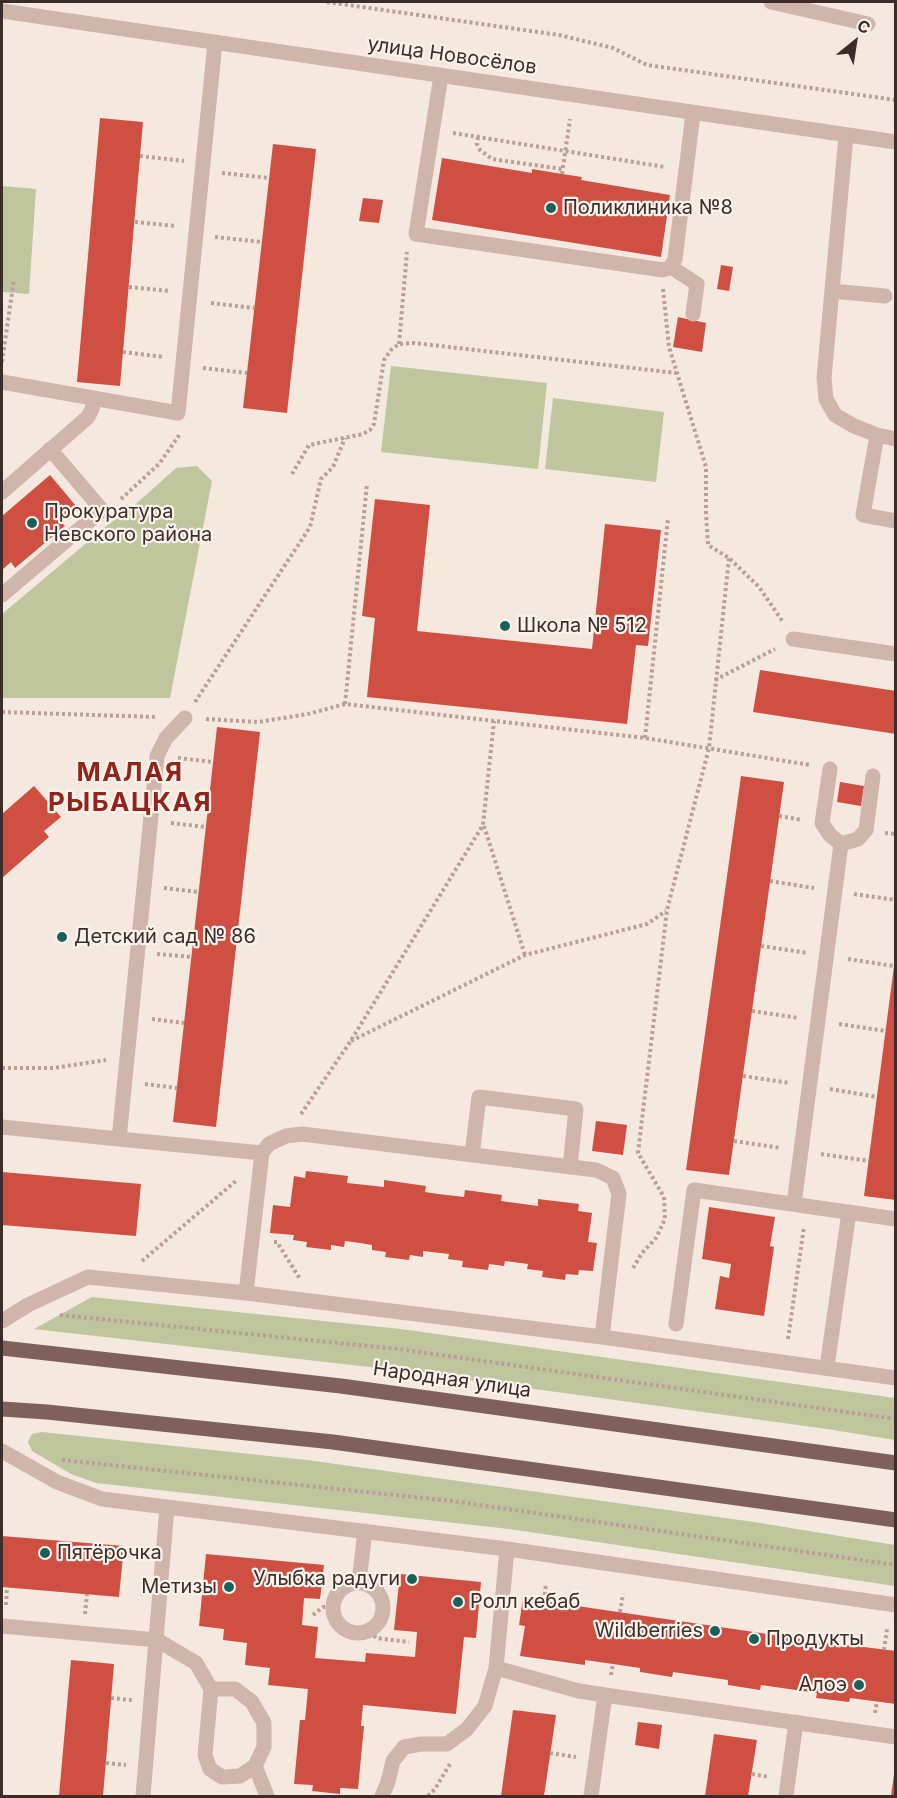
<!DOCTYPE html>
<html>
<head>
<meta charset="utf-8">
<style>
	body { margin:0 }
	#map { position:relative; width:897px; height:1798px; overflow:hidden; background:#f5e8df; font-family:Inter,sans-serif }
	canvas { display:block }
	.frame { position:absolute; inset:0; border:3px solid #3c2d2a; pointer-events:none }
	.north { position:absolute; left:825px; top:12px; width:60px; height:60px; -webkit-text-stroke:4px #fcf3ed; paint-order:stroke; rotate:30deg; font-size:16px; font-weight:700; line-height:24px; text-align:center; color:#3c2d2a }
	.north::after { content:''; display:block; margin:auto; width:21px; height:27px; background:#3c2d2a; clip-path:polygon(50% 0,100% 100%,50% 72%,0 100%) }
</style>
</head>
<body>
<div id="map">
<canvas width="897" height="1798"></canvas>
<div class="frame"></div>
<div class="north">С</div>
</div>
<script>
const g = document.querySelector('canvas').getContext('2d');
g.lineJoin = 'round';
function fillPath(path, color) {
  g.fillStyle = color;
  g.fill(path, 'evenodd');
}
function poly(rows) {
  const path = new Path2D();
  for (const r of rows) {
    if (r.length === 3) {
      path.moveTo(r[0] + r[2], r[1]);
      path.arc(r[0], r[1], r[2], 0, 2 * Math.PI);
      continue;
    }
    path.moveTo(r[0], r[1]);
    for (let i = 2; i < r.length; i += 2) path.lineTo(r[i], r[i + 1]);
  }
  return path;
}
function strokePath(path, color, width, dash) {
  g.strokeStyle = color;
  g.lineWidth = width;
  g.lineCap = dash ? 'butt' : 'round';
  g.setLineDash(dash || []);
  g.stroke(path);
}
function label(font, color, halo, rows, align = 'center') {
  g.font = font + ' Inter,sans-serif';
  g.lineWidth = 4.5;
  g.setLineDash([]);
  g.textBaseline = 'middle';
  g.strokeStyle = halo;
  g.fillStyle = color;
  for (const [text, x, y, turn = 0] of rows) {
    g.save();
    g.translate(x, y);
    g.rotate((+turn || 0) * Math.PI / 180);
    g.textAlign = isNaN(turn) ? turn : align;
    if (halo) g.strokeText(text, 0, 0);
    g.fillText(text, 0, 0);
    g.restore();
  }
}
fillPath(poly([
	[2,186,36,189,29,294,2,292],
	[391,366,547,383,538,469,381,452],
	[553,398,664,412,656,482,545,469],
	[197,466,212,481,170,698,2,698,2,614,109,524,127,512,176,468],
	[92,1297,401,1329,895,1398,895,1440,827,1429,396,1370,34,1329],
	[42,1432,307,1460,754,1522,895,1545,895,1586,509,1529,96,1483,71,1474,32,1451,28,1442,32,1434]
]), '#bfc69d');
fillPath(poly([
	[100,118,143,122,120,386,77,382],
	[273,144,316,149,287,413,243,408],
	[442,158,532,173,532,169,562,174,582,177,581,180,670,195,661,257,432,220],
	[363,198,383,200,379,223,359,221],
	[721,265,733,267,729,291,717,289],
	[678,317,706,323,702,352,673,347],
	[50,475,76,506,59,520,65,526,15,568,11,562,2,570,2,516],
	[375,499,430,505,417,631,592,649,605,524,661,530,648,646,636,645,627,724,367,697,375,618,362,616],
	[760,670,896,691,896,734,753,712],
	[217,727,260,732,216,1127,173,1122],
	[741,776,784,782,729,1175,686,1170],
	[840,782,864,786,861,806,837,802],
	[34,786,61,817,44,831,49,837,2,878,2,814],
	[894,966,896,966,896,1200,864,1196],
	[596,1121,627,1125,623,1155,592,1151],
	[306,1171,348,1176,347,1183,384,1187,384,1180,426,1186,425,1192,438,1194,464,1197,465,1190,502,1195,501,1201,538,1206,538,1199,579,1204,578,1211,592,1213,588,1242,597,1243,593,1271,579,1270,578,1275,566,1274,565,1280,542,1277,543,1271,527,1269,528,1264,505,1261,504,1266,489,1264,488,1270,462,1267,463,1261,448,1259,449,1254,423,1251,423,1257,410,1255,409,1260,385,1257,386,1252,372,1250,372,1245,360,1243,345,1241,344,1247,331,1245,331,1250,306,1247,307,1242,293,1240,294,1235,270,1233,273,1205,290,1207,294,1176,305,1178],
	[2,1172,141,1184,136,1236,2,1225],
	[709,1207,775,1217,770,1246,774,1247,764,1316,715,1309,720,1276,729,1278,731,1264,702,1259],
	[2,1536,124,1546,119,1597,2,1587],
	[206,1554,324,1565,320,1599,304,1598,302,1625,318,1627,315,1658,365,1662,366,1653,415,1657,417,1632,394,1630,400,1574,481,1582,476,1638,464,1637,456,1714,363,1705,361,1726,364,1726,358,1789,340,1788,340,1794,312,1791,313,1785,294,1784,300,1720,305,1720,308,1689,268,1685,270,1668,245,1665,247,1643,223,1640,224,1629,199,1626],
	[523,1598,815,1641,896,1651,896,1704,850,1698,849,1702,816,1698,817,1693,761,1685,760,1690,728,1685,728,1680,673,1672,672,1677,640,1672,640,1668,613,1664,585,1660,585,1665,520,1656,525,1626,519,1625],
	[71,1660,114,1664,103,1796,59,1796],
	[513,1710,556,1715,544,1796,501,1796],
	[638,1722,662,1725,659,1749,635,1745],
	[714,1734,757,1740,748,1796,705,1796],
	[894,1774,896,1796,891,1796]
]), '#cf4f43');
strokePath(poly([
	[327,2,559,35,613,48,647,65,896,100],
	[453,133,665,167],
	[478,137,477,144,480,150,492,159,562,169],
	[140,156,184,161],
	[222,173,269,178],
	[562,174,570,119],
	[135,222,176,226],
	[215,237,262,242],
	[129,287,170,291],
	[663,289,669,347,706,467,706,513,708,545,729,558,759,587,783,622],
	[211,303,254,308],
	[399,344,407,252],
	[123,352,164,357],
	[2,362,14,279],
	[203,368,247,373],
	[292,474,309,445,363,434,370,430,374,424,384,360,391,350,399,344,414,343,676,373],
	[121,499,159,464,180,434],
	[715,680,775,649],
	[195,702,310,527,321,479,333,467,345,438],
	[345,704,367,484],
	[2,712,157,717],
	[206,719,258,722,308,714,345,704,645,738,810,765],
	[645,738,668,518],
	[178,758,213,762],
	[779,816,802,820],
	[171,823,206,827],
	[484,826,525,955],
	[885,833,896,834],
	[770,881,814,888],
	[164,888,199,892],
	[854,894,896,900],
	[761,946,808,953],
	[157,954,192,957],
	[848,959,894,966],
	[752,1011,799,1018],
	[152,1019,184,1023],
	[839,1024,886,1031],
	[351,1041,525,955,647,924,666,911],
	[2,1068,53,1068,106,1060],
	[743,1076,790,1083],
	[145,1084,177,1088],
	[830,1089,877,1097],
	[301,1114,350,1042,483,825,494,721],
	[734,1141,781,1148],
	[821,1154,869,1161],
	[274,1242,277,1242,300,1279],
	[142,1261,237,1180],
	[633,1268,642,1253,656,1238,665,1219,664,1197,638,1153,667,910,709,748,729,558],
	[60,1315,398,1349,896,1419],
	[788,1339,804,1227],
	[62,1460,452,1501,896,1565],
	[381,1596,382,1585],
	[544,1601,546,1584],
	[6,1605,7,1587],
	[620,1612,623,1594],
	[85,1614,87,1594],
	[313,1615,323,1607,332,1607],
	[370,1631,376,1638,409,1642],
	[884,1650,887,1629],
	[611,1675,613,1664],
	[111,1698,132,1700],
	[875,1713,877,1701],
	[550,1753,576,1757],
	[106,1763,126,1765],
	[752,1774,769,1777],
	[428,1796,435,1789,450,1764]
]), '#bb9e94', 4, [3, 3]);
strokePath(poly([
	[771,2,868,24],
	[2,11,896,142],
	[441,76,416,234,663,270,671,267,675,259,693,114],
	[846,136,824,378,826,399,835,415,854,426,877,435,896,439],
	[671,267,697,284,693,314],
	[832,291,885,296],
	[2,382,178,413,215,43],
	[877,435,863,515,896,521],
	[2,492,88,417,92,409,94,398],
	[2,595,102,510,50,449],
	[793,639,896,654],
	[185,718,166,738,157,756,119,1139,262,1153,246,1293],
	[841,844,858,839,866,830,873,776],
	[2,1127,119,1139],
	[262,1153,269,1144,286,1136,302,1134,596,1170,613,1178,619,1194,602,1337],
	[472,1155,479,1097,576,1109,570,1167],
	[794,1204,841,844,830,835,822,823,830,769],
	[2,1321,28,1305,88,1277,246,1293,602,1337,896,1378],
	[676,1324,694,1190,896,1219],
	[827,1367,849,1212],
	[2,1451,57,1482,102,1499,507,1549,896,1605],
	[507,1549,496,1668,579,1691,605,1695,591,1796],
	[359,1582,365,1531],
	[358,1608,25],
	[2,1626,157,1640,196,1663,211,1689,205,1755,210,1769,222,1777,240,1776,255,1766,267,1796],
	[211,1689,235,1689,252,1702,264,1723,264,1747,255,1766],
	[605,1695,896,1737],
	[143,1796,167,1507],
	[382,1796,388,1782,393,1761,404,1747,421,1744,447,1744,467,1729,485,1706,496,1668],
	[786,1796,796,1722]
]), '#cfb5aa', 15);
strokePath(poly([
	[2,1348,341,1386,896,1463],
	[2,1409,47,1412,333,1442,896,1520]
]), '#7f605a', 15);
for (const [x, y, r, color] of [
	[551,208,6,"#1b615b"],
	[32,523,6,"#1b615b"],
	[505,626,6,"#1b615b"],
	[62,937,6,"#1b615b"],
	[45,1553,6,"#1b615b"],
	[412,1579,6,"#1b615b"],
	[229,1587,6,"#1b615b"],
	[458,1602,6,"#1b615b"],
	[715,1631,6,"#1b615b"],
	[754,1639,6,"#1b615b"],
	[859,1685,6,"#1b615b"]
]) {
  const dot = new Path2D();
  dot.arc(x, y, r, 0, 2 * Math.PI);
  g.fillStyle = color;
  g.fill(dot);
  strokePath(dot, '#fcf3ed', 2);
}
label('20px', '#3c2d2a', '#fcf3ed', [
	["улица Новосёлов",452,56,8],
	["Народная улица",452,1380,8]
]);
label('20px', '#3c2d2a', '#fcf3ed', [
	["Поликлиника №8",563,208],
	["Прокуратура",44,512],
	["Невского района",44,535],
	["Школа № 512",517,626],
	["Детский сад № 86",74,937],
	["Пятёрочка",57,1553],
	["Улыбка радуги",400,1579,"right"],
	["Метизы",217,1587,"right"],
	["Ролл кебаб",470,1602],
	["Wildberries",703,1631,"right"],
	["Продукты",766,1639],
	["Алоэ",847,1685,"right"]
], 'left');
g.letterSpacing = '1.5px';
label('bold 26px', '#92251b', '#fcf3ed', [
	["МАЛАЯ",130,773],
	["РЫБАЦКАЯ",130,803]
]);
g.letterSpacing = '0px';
</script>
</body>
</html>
